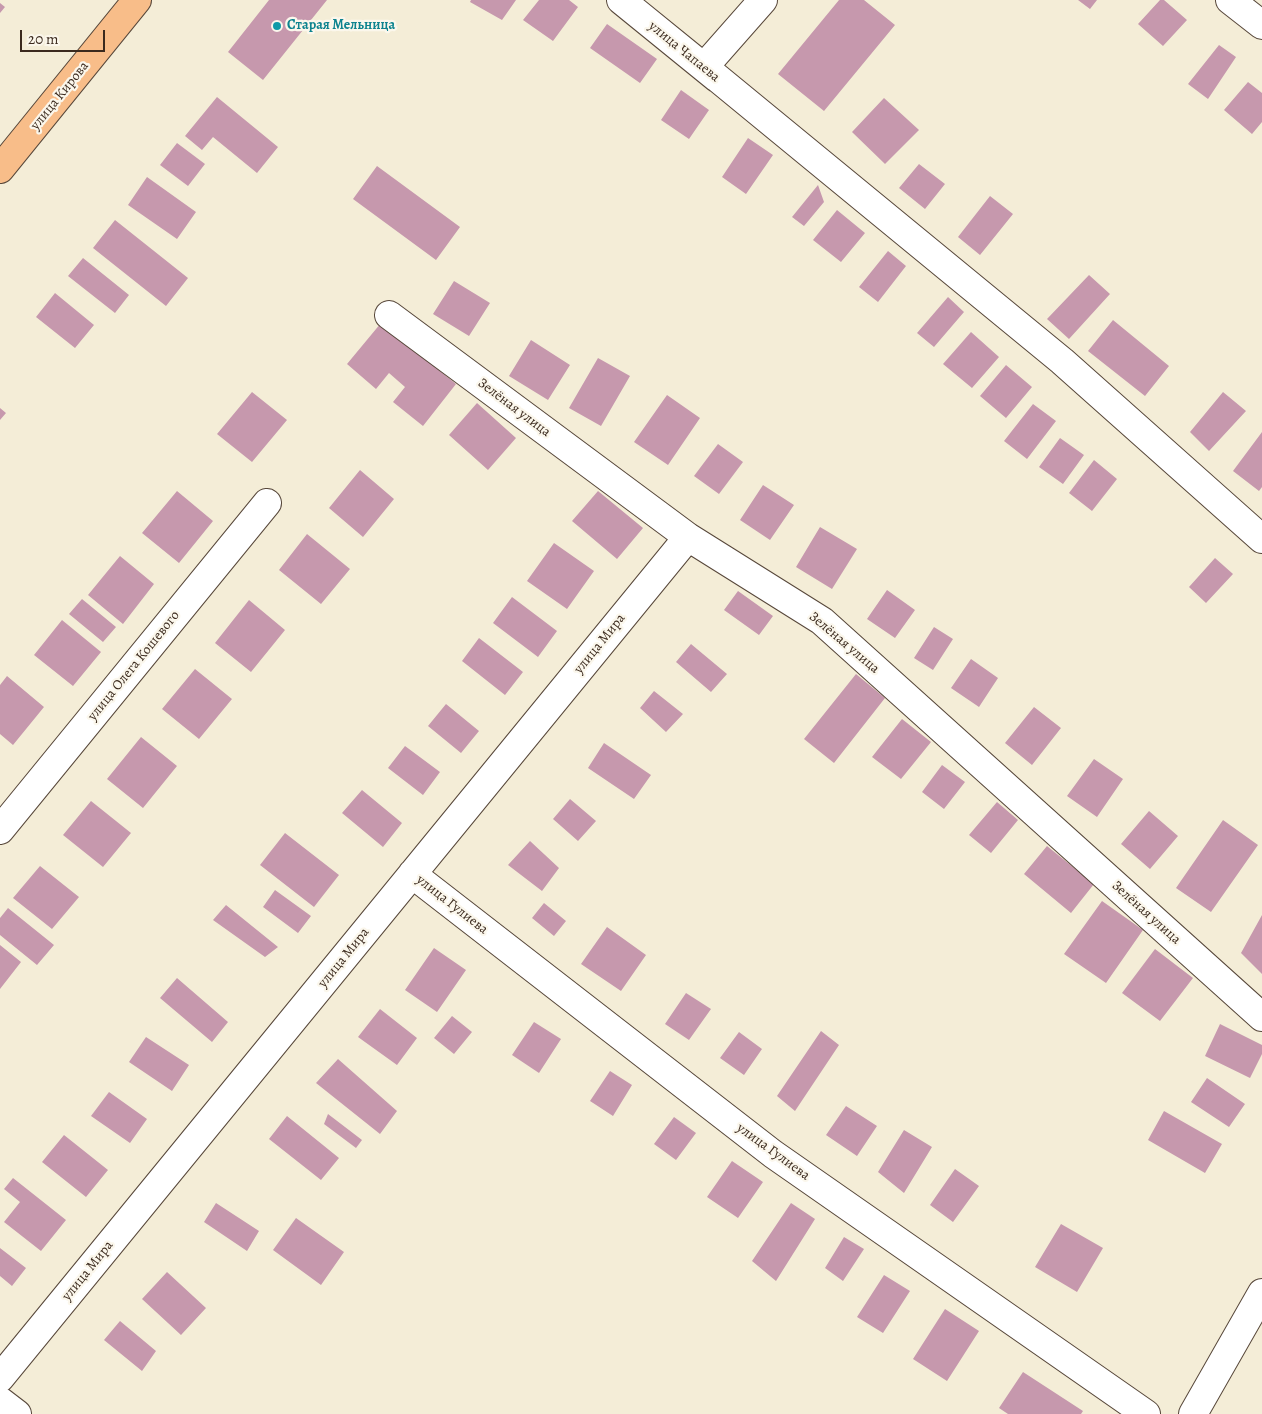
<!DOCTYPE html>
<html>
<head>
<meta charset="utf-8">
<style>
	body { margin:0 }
	#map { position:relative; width:1262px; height:1414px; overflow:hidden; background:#f4edd7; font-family:Alegreya,serif }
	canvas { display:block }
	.scale { position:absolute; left:20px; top:30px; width:85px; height:22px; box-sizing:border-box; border:2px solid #3b2a1e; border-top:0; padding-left:6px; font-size:15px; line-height:18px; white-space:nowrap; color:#3b2a1e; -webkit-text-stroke:4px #fbf7ec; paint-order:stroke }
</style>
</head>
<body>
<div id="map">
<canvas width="1262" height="1414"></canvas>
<div class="scale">20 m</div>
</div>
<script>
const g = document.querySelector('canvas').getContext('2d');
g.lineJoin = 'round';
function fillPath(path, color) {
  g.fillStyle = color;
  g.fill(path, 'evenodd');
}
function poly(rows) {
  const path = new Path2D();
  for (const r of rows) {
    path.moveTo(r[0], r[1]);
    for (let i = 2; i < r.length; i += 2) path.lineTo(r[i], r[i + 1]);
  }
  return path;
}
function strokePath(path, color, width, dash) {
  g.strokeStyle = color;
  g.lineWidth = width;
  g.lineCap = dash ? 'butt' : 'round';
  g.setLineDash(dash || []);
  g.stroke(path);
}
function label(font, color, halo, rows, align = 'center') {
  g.font = font + ' Alegreya,serif';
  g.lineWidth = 4.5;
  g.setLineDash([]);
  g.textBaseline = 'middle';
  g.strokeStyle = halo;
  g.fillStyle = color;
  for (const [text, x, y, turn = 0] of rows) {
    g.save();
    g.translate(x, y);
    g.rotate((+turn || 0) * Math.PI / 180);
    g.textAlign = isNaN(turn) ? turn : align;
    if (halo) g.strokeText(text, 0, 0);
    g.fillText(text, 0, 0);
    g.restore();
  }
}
fillPath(poly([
	[269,0,327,0,263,80,228,52],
	[471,0,516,0,502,20,470,2],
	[539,0,569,0,578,7,553,41,523,20],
	[839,0,864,0,895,25,824,111,778,74],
	[1078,0,1097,0,1090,9],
	[1160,0,1164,0,1187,20,1163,46,1138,24],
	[0,3,5,7,0,13],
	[607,24,657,59,640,83,590,48],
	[1219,45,1236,57,1208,99,1188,84],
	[1248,82,1262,93,1262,122,1252,134,1224,110],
	[681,90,709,110,689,139,661,120],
	[217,97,278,147,257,173,213,137,202,150,185,136],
	[884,98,919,130,885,164,852,132],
	[748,138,773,155,746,194,722,177],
	[177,143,205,164,188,186,160,165],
	[919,164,945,184,925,209,899,188],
	[377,166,460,227,436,260,353,199],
	[147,177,196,212,177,239,128,205],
	[818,185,824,202,804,226,792,217],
	[990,196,1013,214,980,255,958,237],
	[837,210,865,233,841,262,813,240],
	[115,220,188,278,166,306,93,248],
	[888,251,906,266,878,302,859,287],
	[83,258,129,295,115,313,68,276],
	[1089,275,1110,294,1069,339,1047,319],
	[454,281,490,303,469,336,433,314],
	[55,293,94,325,75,348,36,317],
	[948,297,964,312,934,347,917,333],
	[1113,320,1169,366,1145,396,1088,351],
	[381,323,456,384,423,426,393,402,405,387,389,373,376,389,347,364],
	[971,332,999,357,972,388,943,364],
	[531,340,570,365,548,400,509,376],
	[598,358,630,376,601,426,569,408],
	[1006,365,1032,387,1006,418,980,396],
	[252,392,287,420,252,462,217,434],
	[1223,392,1246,411,1209,451,1190,432],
	[667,395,700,418,668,465,634,442],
	[477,403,516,438,488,470,449,435],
	[1033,404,1056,421,1027,459,1004,441],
	[0,408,6,413,0,420],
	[1262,432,1262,487,1259,491,1233,471],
	[1060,438,1084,455,1063,484,1039,467],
	[718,444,743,462,719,494,694,476],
	[1094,460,1117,479,1092,511,1069,493],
	[360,470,394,499,363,537,329,508],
	[763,485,794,505,770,540,740,520],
	[177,491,213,521,179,563,142,533],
	[598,491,643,528,617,559,572,521],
	[820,527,857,549,832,589,796,567],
	[307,534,350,569,321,604,279,570],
	[554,543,594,571,567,609,527,581],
	[120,556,154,584,123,624,88,595],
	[1215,558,1233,574,1206,603,1189,587],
	[887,590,915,610,895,638,867,619],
	[738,591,773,616,759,635,724,610],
	[512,597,557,631,538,657,493,623],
	[82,599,116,627,103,642,69,614],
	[249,600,285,630,251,672,215,643],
	[62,620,101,652,73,686,34,655],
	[934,627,953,639,933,670,914,658],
	[479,638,523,672,505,695,462,661],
	[691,644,727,674,711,692,676,662],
	[971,659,998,678,979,707,951,688],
	[195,669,232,699,199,739,162,709],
	[856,674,885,698,834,763,804,739],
	[7,676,44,707,13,745,0,734,0,685],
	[654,691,683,714,666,732,640,708],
	[446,704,479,731,461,753,428,726],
	[1034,707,1061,728,1032,765,1005,743],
	[902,719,931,742,901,779,872,757],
	[141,737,177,766,143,808,107,779],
	[604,743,651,775,634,799,588,768],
	[405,746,440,772,423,795,388,768],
	[1094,759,1123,779,1097,817,1067,796],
	[942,765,965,782,944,809,922,792],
	[362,790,402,823,383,847,342,813],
	[570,799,596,821,578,841,553,819],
	[91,801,131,833,103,867,63,835],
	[997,802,1018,820,991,853,969,835],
	[1149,811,1178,836,1150,869,1121,844],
	[1223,820,1258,845,1211,912,1176,888],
	[285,833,339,875,314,907,260,865],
	[530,841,559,868,542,891,508,865],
	[1047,846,1094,884,1071,913,1024,874],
	[40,866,79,897,52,929,13,898],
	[275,890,311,916,298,933,263,907],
	[1102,901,1143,930,1106,983,1064,954],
	[544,903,566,921,554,936,532,918],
	[226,905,278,947,265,957,213,920],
	[8,908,54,945,37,965,0,935,0,918],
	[1262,915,1262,974,1241,953],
	[607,927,646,955,621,991,581,964],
	[0,945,21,962,0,989],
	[434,948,466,970,437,1012,405,990],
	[1155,949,1193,978,1160,1021,1122,993],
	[177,978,228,1022,212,1042,160,998],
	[686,993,711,1009,689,1040,665,1024],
	[380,1009,417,1038,397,1065,358,1037],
	[452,1016,472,1032,454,1054,434,1038],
	[534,1022,561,1039,539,1073,512,1055],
	[1220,1024,1262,1045,1262,1054,1250,1078,1205,1056],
	[821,1031,839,1045,795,1111,777,1096],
	[739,1032,762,1049,744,1075,720,1058],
	[146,1037,189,1065,172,1091,129,1062],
	[338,1059,397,1111,380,1134,316,1083],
	[610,1071,632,1085,613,1116,590,1101],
	[1207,1078,1245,1104,1229,1127,1191,1102],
	[109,1092,147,1119,130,1143,91,1116],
	[846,1106,877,1126,857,1156,826,1135],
	[1164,1111,1222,1144,1205,1173,1148,1140],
	[328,1114,362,1140,356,1148,324,1124],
	[287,1116,339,1158,321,1180,269,1139],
	[674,1117,696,1133,676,1160,654,1144],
	[904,1130,932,1147,904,1193,878,1172],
	[64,1135,108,1170,86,1197,42,1162],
	[732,1161,763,1182,738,1218,707,1197],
	[955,1169,979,1186,953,1222,930,1205],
	[13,1178,66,1220,41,1251,4,1222,20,1202,4,1189],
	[216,1203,259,1231,247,1251,204,1222],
	[791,1203,815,1219,776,1281,752,1261],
	[296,1218,344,1252,321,1285,273,1250],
	[1061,1224,1103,1248,1077,1292,1035,1267],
	[844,1237,864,1249,843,1281,825,1268],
	[0,1248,26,1268,12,1286,0,1276],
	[167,1272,206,1308,181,1335,142,1299],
	[884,1275,910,1291,883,1333,857,1317],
	[945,1309,979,1331,947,1381,913,1359],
	[120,1321,156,1351,142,1371,104,1340],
	[1023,1372,1083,1411,1081,1414,1008,1414,999,1408]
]), '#c698ad');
const minor = poly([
	[621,0,717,78],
	[763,0,704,67,1062,361,1262,539],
	[1230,0,1262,25],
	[389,315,688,537,822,621,1262,1017],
	[0,830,267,503],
	[412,874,773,1154,1146,1414],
	[0,1378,688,537],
	[0,1401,17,1414],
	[1193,1414,1262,1293]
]);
const major = poly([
	[0,169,137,0]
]);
strokePath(minor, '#57473a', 30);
strokePath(major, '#57473a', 30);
strokePath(minor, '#fff', 28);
strokePath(major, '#f8bd89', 28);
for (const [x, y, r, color] of [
	[277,26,5,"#0f9aa8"]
]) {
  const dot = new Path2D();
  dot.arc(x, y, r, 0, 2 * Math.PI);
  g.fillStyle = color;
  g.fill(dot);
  strokePath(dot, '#fbf7ec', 2);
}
label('bold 14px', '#0d838f', '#fbf7ec', [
	["Старая Мельница",287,26]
], 'left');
label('14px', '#3b2a1e', '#fbf7ec', [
	["улица Чапаева",684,52,39],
	["улица Кирова",60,96,-51],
	["Зелёная улица",514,408,37],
	["Зелёная улица",844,643,40],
	["улица Мира",600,644,-51],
	["улица Олега Кошевого",134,666,-51],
	["улица Гулиева",452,905,38],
	["Зелёная улица",1146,913,42],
	["улица Мира",344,958,-51],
	["улица Гулиева",773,1152,36],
	["улица Мира",88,1271,-51]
]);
</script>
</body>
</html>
